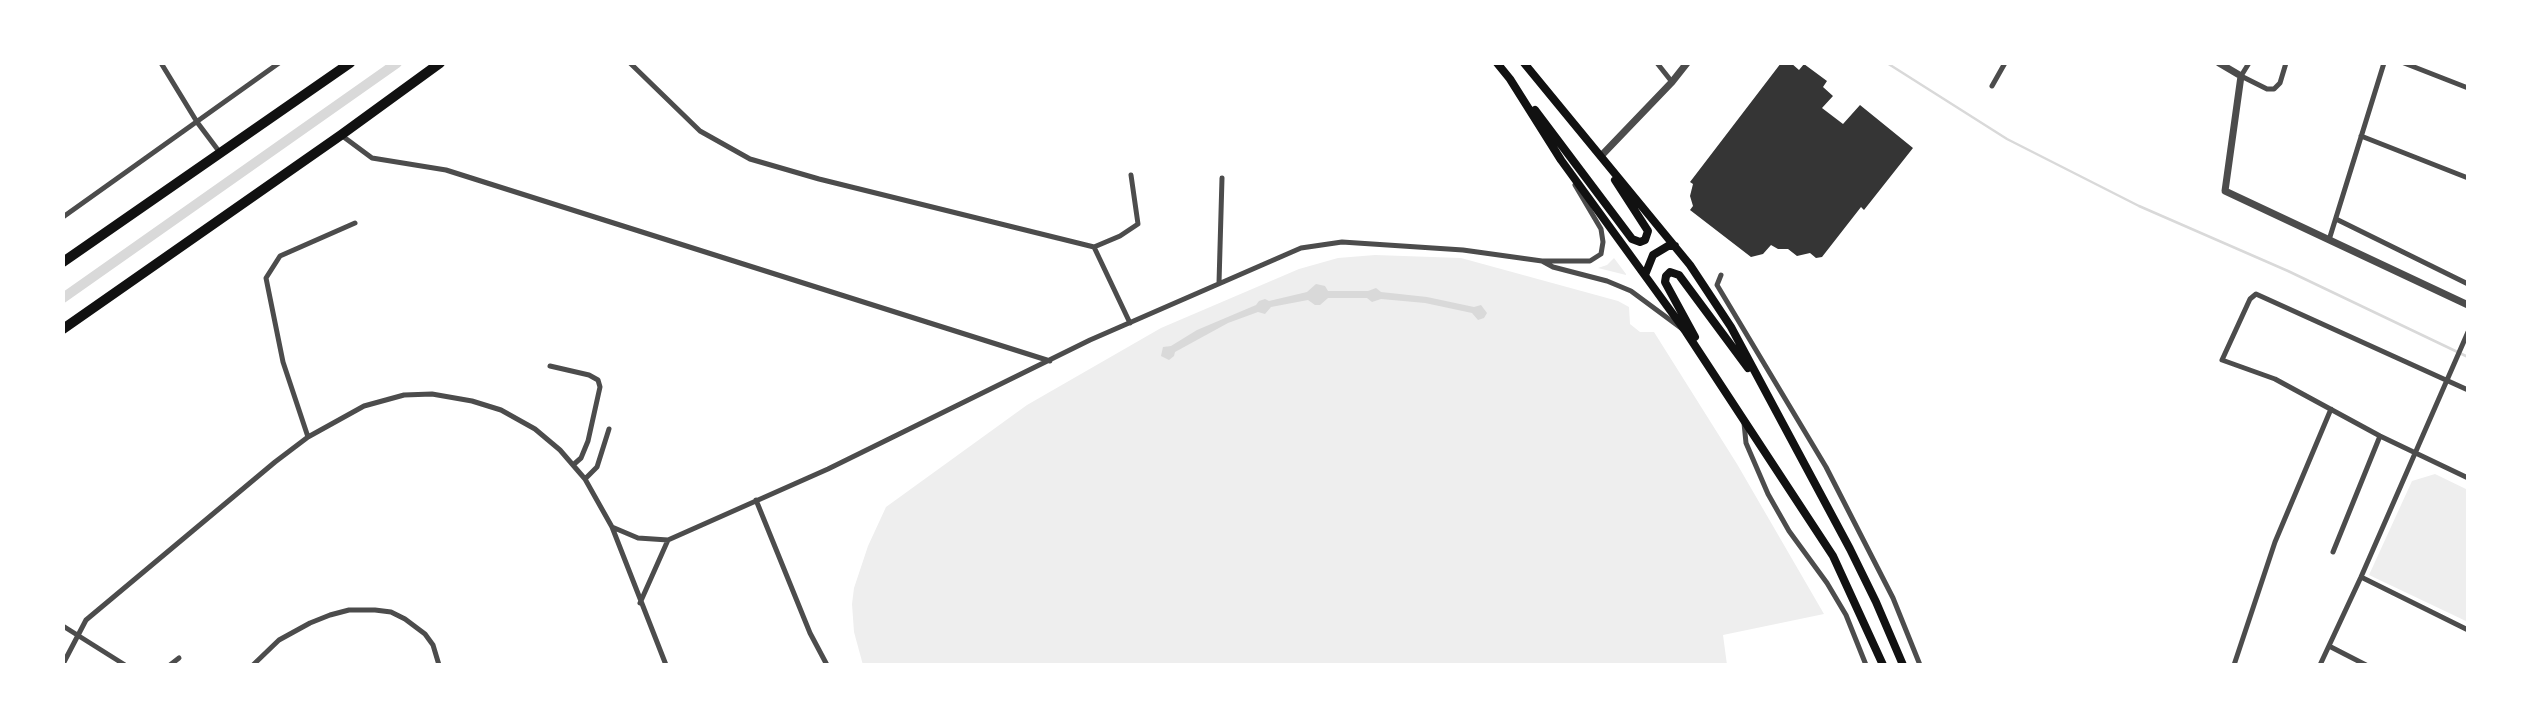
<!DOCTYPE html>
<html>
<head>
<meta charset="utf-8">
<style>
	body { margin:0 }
	#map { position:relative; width:2531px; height:728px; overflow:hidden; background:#fff; font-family:"Varela Round",sans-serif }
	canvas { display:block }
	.frame { position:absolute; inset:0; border:65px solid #fff; pointer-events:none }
</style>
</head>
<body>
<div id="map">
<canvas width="2531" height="728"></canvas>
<div class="frame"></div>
</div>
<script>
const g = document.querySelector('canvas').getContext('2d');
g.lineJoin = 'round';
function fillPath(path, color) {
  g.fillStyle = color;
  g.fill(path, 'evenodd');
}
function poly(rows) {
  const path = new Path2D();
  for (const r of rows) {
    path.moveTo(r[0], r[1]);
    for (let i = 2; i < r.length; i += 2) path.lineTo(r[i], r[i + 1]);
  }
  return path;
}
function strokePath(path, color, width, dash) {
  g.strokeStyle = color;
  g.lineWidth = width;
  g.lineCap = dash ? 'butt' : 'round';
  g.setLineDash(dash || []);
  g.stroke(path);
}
fillPath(poly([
	[1375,255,1461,258,1618,301,1629,307,1630,324,1640,332,1654,332,1737,464,1824,614,1723,635,1727,665,863,665,854,632,852,604,854,588,868,546,886,507,1027,405,1161,328,1299,269,1338,258],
	[1614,258,1626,274,1626,275,1598,268,1607,265],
	[2435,474,2468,490,2468,622,2369,575,2412,481]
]), '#eee');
fillPath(poly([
	[1316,284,1325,286,1328,291,1368,291,1376,288,1381,292,1427,297,1474,307,1481,305,1487,313,1484,318,1478,320,1472,313,1425,303,1381,299,1372,302,1367,298,1328,298,1320,305,1315,305,1308,300,1271,307,1265,314,1258,312,1228,323,1175,352,1174,356,1169,360,1161,356,1163,347,1171,346,1197,330,1256,305,1259,301,1265,299,1269,301,1307,292]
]), '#d9d9d9');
strokePath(poly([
	[1887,63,2007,139,2139,206,2288,271,2468,357]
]), '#d9d9d9', 2.5);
strokePath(poly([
	[63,298,397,63]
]), '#d9d9d9', 10);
fillPath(poly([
	[1781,63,1791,63,1799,70,1804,64,1827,81,1823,87,1833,96,1822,108,1843,124,1860,105,1913,148,1864,210,1861,207,1822,257,1816,258,1810,253,1797,256,1788,249,1778,249,1771,245,1763,254,1751,257,1690,210,1693,206,1690,196,1693,184,1690,182]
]), '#353535');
strokePath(poly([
	[161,63,197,122,221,154],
	[630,63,700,131,750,159,819,179,1094,247,1130,323],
	[1657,63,1672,82],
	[2249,63,2241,76,2267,89,2274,89,2280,83,2286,63],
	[2404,63,2468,88],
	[1992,86,2005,63],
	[341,135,372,158,446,170,1050,361],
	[2361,136,2468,178],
	[1575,185,1601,229,1603,242,1601,254,1590,261,1542,261,1553,267,1607,281,1631,291,1681,328],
	[63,217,279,63],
	[2336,219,2468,284],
	[2329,240,2384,63],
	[1094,247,1120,236,1138,224,1131,175],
	[1721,275,1717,285,1826,467,1893,598,1920,665],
	[1219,283,1222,178],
	[550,366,589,375,598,380,600,387,588,441,581,458,573,465],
	[2468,390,2256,294,2250,299,2222,360,2275,379,2380,436,2468,478],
	[1744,423,1746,443,1768,494,1789,531,1827,583,1846,615,1866,665],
	[308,437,283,362,266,278,280,256,355,223],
	[585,479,597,467,609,429],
	[756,500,810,633,827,665],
	[612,527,666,665],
	[2333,552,2380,436],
	[2361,577,2468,630],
	[640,603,668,540],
	[63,626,125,665],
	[2329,646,2366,665],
	[63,664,86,620,275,462,308,437,364,406,404,395,432,394,472,401,501,410,535,429,560,450,585,479,612,527,638,538,668,540,828,469,1090,340,1301,248,1342,242,1463,250,1542,261],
	[170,665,179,658],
	[253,665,279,640,310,623,330,615,349,610,375,610,391,612,405,619,425,634,433,645,439,665],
	[2234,665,2275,542,2331,409],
	[2320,665,2361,577,2468,332]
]), '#4c4c4c', 5);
strokePath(poly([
	[2219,63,2241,76,2225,191,2468,305],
	[1601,156,1672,82,1687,63]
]), '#4c4c4c', 7);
strokePath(poly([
	[1497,63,1510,79,1561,160,1686,332,1833,556,1883,665],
	[1524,63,1690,265,1731,327,1850,549,1876,602,1903,665],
	[1535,110,1632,239,1640,242,1645,240,1648,231,1615,180],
	[1645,275,1653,255,1668,246,1675,246],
	[1695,337,1665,282,1666,276,1670,272,1679,275,1748,368]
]), '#111', 8);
strokePath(poly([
	[63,262,350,63],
	[63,329,341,135,440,63]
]), '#111', 10);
</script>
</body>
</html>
